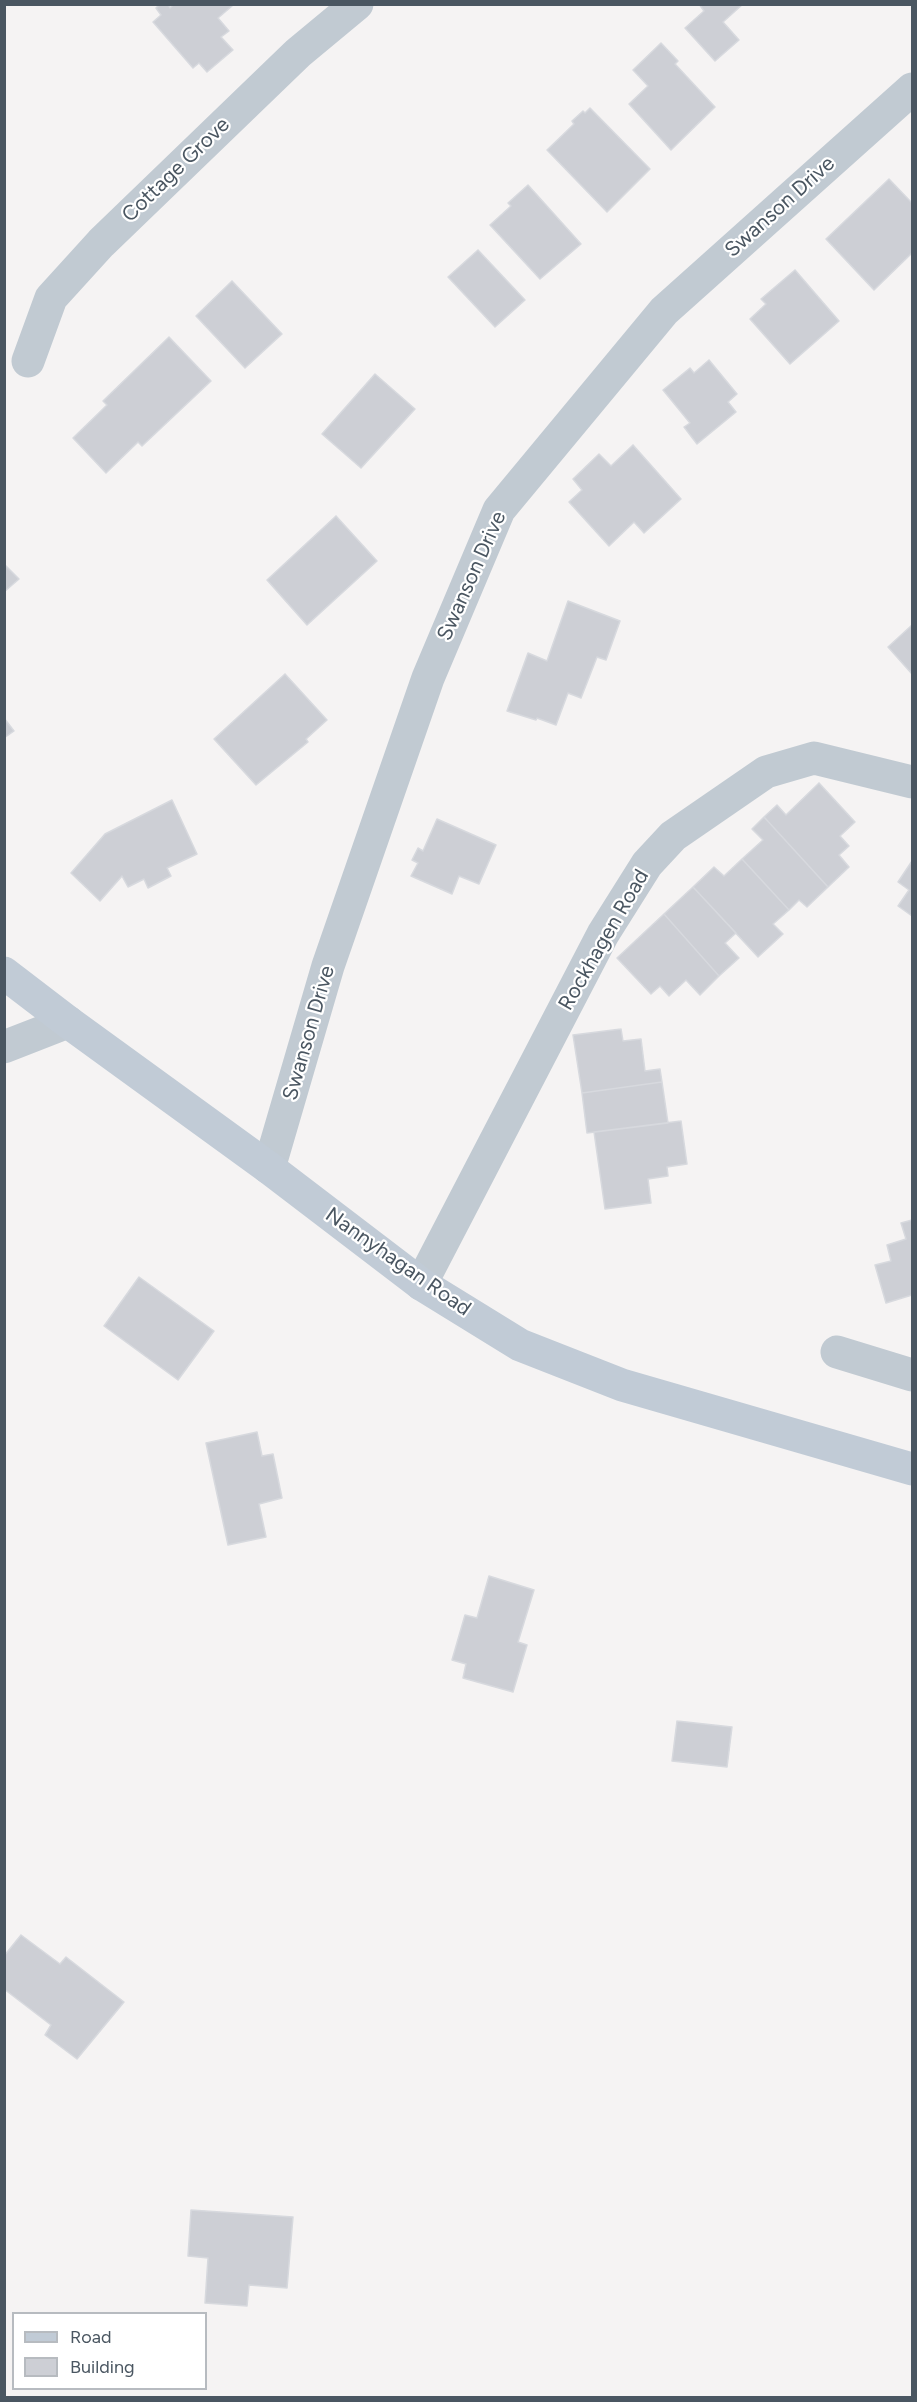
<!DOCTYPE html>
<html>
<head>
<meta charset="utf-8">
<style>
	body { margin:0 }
	#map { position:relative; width:917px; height:2402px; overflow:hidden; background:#f5f3f3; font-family:Figtree,sans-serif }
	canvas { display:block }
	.frame { position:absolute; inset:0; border:6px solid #4a5661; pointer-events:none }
	.legend { position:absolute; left:12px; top:2312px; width:195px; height:78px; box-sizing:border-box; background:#fff; border:2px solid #b7bbc0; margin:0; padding:8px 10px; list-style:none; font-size:18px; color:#4a5661 }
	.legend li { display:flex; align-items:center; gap:12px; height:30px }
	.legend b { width:30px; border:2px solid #b7bbc0 }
</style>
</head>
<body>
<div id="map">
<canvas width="917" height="2402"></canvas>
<div class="frame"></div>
<ul class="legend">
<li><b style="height:8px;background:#c1cbd6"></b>Road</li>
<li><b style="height:16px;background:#cdcfd5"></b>Building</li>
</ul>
</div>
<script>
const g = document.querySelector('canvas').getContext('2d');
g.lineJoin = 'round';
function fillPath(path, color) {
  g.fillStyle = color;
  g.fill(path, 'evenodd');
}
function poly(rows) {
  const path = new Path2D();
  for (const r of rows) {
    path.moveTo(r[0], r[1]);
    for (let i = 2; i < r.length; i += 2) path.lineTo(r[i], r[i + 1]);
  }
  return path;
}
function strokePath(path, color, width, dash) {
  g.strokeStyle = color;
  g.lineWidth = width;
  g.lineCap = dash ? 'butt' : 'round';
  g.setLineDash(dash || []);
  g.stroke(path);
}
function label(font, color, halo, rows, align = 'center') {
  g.font = font + ' Figtree,sans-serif';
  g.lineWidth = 4.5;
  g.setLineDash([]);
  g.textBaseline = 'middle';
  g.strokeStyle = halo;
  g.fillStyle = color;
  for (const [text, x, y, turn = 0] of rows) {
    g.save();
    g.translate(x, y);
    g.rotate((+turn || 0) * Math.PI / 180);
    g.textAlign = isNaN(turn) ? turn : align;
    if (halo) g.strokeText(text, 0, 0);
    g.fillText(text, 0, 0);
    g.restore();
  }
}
const building = poly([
	[160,4,168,4,170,8,174,4,230,4,232,6,218,18,229,31,221,37,233,50,207,72,199,63,193,68,153,22,161,15,156,8,160,4],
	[699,4,743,4,723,22,739,40,715,61,685,28,704,11,699,4],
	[661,43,678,61,675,64,715,107,671,150,629,104,648,86,633,70,661,43],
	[590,108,650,169,607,212,547,150,574,124,572,121,583,111,585,113,590,108],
	[889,179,912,203,912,253,874,290,826,239,889,179],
	[528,185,581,244,540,279,490,225,511,206,508,203,528,185],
	[478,250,525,300,495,327,448,277,478,250],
	[795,270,839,321,790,364,750,319,766,304,761,299,795,270],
	[232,281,282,334,245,368,196,316,232,281],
	[169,337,211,381,142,446,138,442,106,473,73,438,107,405,103,401,169,337],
	[709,360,737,394,728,402,736,412,697,444,684,427,690,423,663,390,690,368,694,373,709,360],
	[375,374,415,409,361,468,322,434,375,374],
	[633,445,681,499,644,533,634,522,609,546,569,502,582,490,573,479,599,454,611,466,633,445],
	[336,516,377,561,307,625,267,580,336,516],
	[4,564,19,579,4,592,4,564],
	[568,601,620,621,606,660,597,657,581,698,568,693,556,725,537,718,536,720,507,711,528,653,547,661,568,601],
	[912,625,912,674,888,647,912,625],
	[285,674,327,720,306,739,308,742,256,785,214,739,285,674],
	[4,718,14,731,4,738,4,718],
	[819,783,855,822,840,836,849,846,839,855,849,867,828,887,764,817,777,805,786,815,819,783],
	[172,800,197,854,167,868,171,876,148,888,144,879,128,887,122,876,100,901,71,873,105,834,172,800],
	[764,817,828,887,807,907,799,900,789,910,742,859,763,840,752,829,764,817],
	[437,819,496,845,479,884,459,876,452,894,411,876,418,863,412,860,418,848,423,851,437,819],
	[742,859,789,910,773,924,783,934,758,957,693,887,714,867,724,876,742,859],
	[912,861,912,916,898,906,909,890,898,882,912,861],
	[693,887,736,933,725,943,739,958,719,976,664,914,693,887],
	[664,914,719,976,700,995,686,980,669,996,660,986,651,994,617,958,664,914],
	[621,1029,623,1041,641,1039,645,1071,660,1069,662,1082,582,1093,573,1035,621,1029],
	[662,1082,668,1123,587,1133,582,1093,662,1082],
	[681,1121,687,1164,667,1167,668,1176,648,1179,651,1203,605,1209,594,1132,681,1121],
	[912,1220,912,1295,886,1303,875,1265,891,1261,887,1245,906,1239,901,1223,912,1220],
	[139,1277,214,1331,178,1380,104,1326,139,1277],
	[257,1432,262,1456,273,1454,282,1498,259,1504,266,1537,228,1545,206,1443,257,1432],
	[489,1576,534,1590,518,1642,527,1645,513,1692,463,1678,466,1664,452,1660,465,1615,477,1618,489,1576],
	[677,1721,732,1727,727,1767,672,1761,677,1721],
	[21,1935,60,1964,66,1957,124,2002,77,2059,45,2035,51,2025,4,1989,4,1956,21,1935],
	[191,2210,293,2217,287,2288,249,2285,247,2306,205,2303,208,2258,188,2256,191,2210]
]);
fillPath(building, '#cdcfd5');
strokePath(building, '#d7d9de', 1.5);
strokePath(poly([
	[28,361,51,298,101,243,298,53,357,4],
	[4,1047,68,1022],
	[269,1168,328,966,428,678,499,510,664,311,912,89],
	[421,1284,603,934,647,864,673,836,766,772,814,758,912,782],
	[837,1352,912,1375]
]), '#c1cad2', 33);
strokePath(poly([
	[4,973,68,1022,269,1168,421,1284,520,1345,622,1385,912,1469]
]), '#c1cbd6', 33);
label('21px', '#4a5661', '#fff', [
	["Cottage Grove",176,170,-44],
	["Swanson Drive",780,207,-42],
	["Swanson Drive",472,576,-66],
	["Rockhagen Road",604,940,-60],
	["Swanson Drive",309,1033,-74],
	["Nannyhagan Road",398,1262,35]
]);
</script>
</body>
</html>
